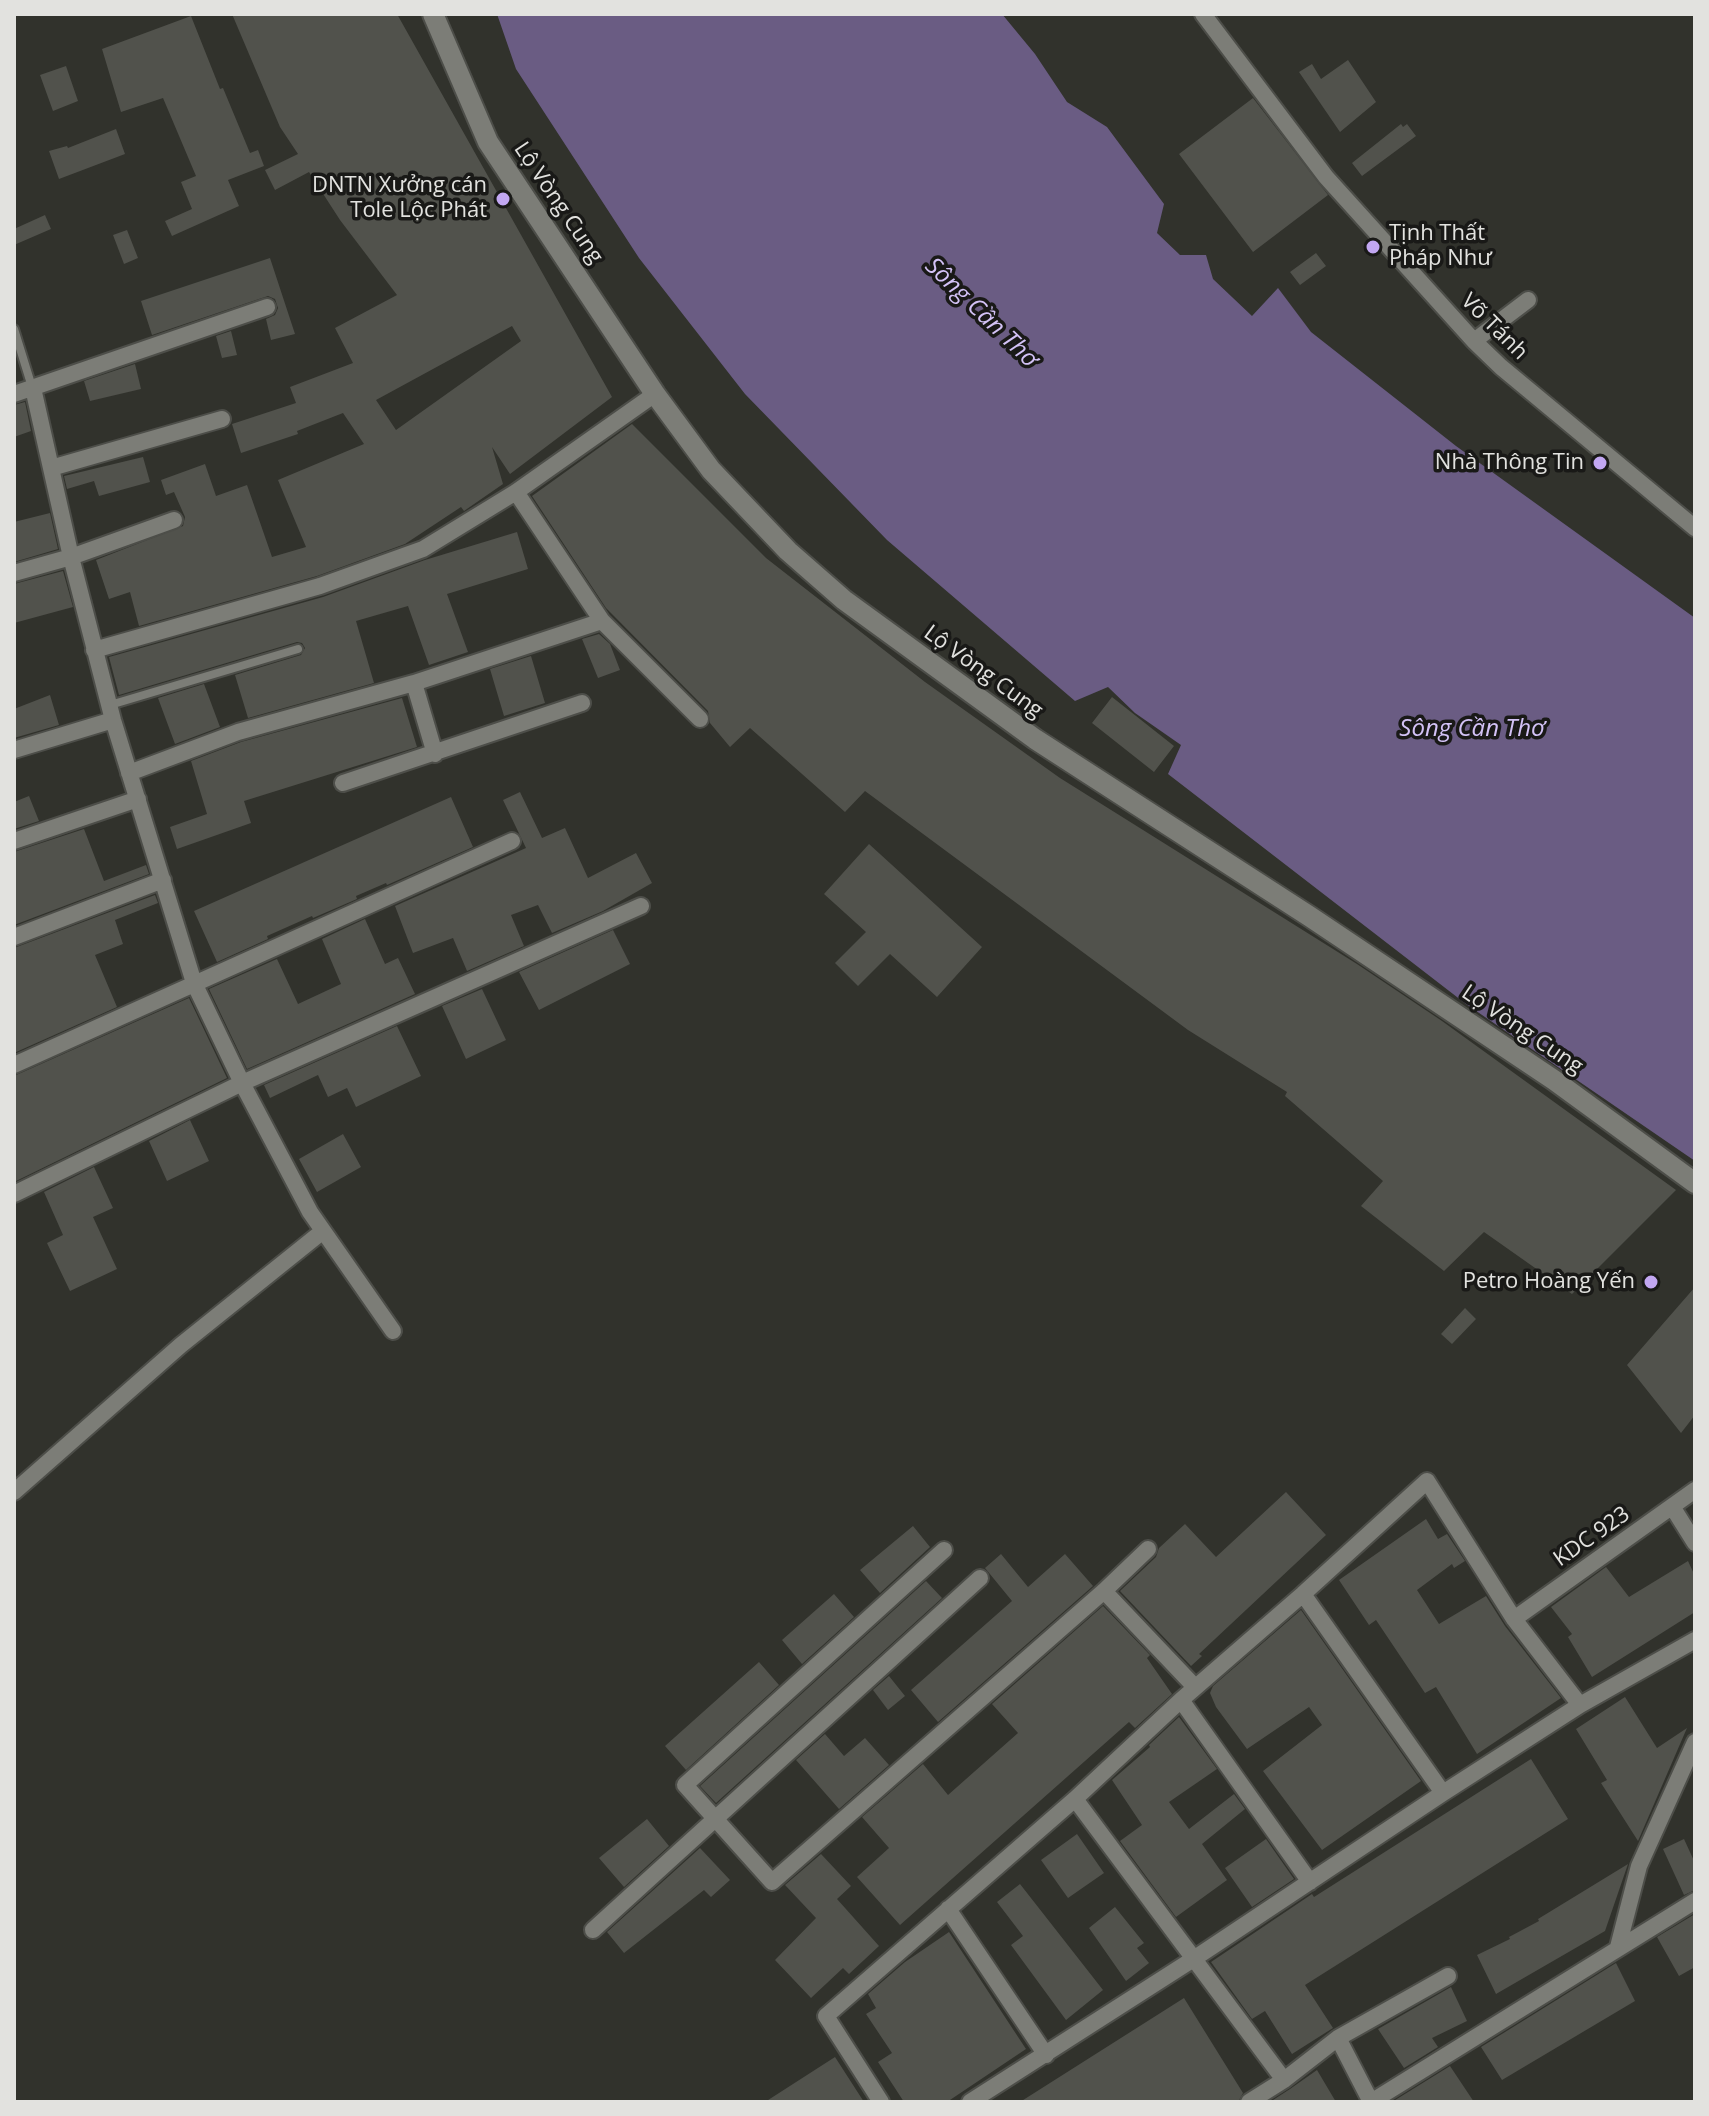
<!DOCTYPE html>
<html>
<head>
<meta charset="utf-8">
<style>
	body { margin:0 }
	#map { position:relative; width:1709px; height:2116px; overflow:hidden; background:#31322c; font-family:"Open Sans",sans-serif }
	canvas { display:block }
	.frame { position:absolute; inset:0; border:16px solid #e2e2df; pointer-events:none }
</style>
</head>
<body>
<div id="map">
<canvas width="1709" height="2116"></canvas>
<div class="frame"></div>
</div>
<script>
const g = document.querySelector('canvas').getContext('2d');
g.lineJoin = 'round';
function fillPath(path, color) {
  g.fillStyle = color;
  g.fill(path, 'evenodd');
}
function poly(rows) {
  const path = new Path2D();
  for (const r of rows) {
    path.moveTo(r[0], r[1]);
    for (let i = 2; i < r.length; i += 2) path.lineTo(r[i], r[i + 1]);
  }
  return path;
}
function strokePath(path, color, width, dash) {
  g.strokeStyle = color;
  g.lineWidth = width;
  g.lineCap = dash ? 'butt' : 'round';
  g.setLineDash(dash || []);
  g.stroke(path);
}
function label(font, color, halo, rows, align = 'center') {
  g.font = font + ' "Open Sans",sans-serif';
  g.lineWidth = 7;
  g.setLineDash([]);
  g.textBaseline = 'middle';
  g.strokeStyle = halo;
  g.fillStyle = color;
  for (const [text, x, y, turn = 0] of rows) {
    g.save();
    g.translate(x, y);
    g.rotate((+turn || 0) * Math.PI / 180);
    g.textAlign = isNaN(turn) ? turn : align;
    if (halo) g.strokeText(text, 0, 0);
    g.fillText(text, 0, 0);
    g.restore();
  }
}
fillPath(poly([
	[497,14,1002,14,1035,54,1067,102,1107,127,1164,204,1157,233,1180,255,1206,255,1213,279,1252,316,1278,288,1311,332,1456,446,1695,618,1695,1161,1466,1004,1168,774,1181,745,1135,713,1108,687,1075,701,887,540,745,394,639,258,516,69]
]), '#6a5c83');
fillPath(poly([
	[232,14,397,14,612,397,510,474,492,447,503,484,464,511,461,507,405,544,317,576,139,626,130,592,109,599,96,560,183,526,185,517,174,492,166,495,161,480,205,464,216,496,247,485,272,557,306,547,278,480,364,444,343,413,297,431,298,434,241,453,232,424,296,403,290,387,353,363,335,328,397,295,340,220,309,172,275,190,265,170,298,154,280,127],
	[512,326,521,341,396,430,376,400],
	[191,16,220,89,223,88,250,153,258,150,264,166,228,180,239,206,172,236,165,221,192,209,181,182,196,176,163,98,121,112,102,49],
	[1348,60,1376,102,1340,132,1299,72,1312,64,1321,79],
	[66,66,78,101,53,111,40,75],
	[1253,98,1328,195,1253,252,1179,154],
	[1401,124,1403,127,1407,124,1416,136,1362,176,1352,163],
	[116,129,125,154,59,179,49,151,67,146,68,148],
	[45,215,51,229,14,245,14,229],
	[127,230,138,258,124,264,113,235],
	[1316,253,1326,266,1300,285,1290,272],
	[270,258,295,334,271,340,266,319,275,315,278,308,275,299,268,296,152,335,141,301],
	[231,331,237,355,222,358,216,336],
	[135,364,141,389,90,401,84,381],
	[25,402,31,431,14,437,14,405],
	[632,424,766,558,925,682,1060,778,1357,964,1442,1021,1676,1190,1572,1294,1484,1232,1444,1271,1361,1206,1383,1181,1285,1096,1287,1092,1188,1030,865,791,845,812,750,728,730,747,710,723,708,711,606,608,532,496],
	[143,457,150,482,99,496,94,481,67,489,64,476],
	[50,513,58,549,14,562,14,522],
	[517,532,528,569,447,594,468,652,429,665,408,606,356,621,374,683,248,718,235,675,301,655,305,648,302,643,297,642,119,695,109,657,323,597,425,560],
	[63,571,73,607,14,623,14,584],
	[599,634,610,644,620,670,598,678,582,639],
	[531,656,545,703,504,716,490,669],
	[204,684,220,727,175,744,158,698],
	[50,695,59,725,14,738,14,709],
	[1112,697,1174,746,1154,772,1092,723],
	[402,698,417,747,244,801,251,823,177,849,170,827,207,814,191,761,241,742],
	[520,792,542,838,565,828,588,878,636,853,652,883,603,911,552,933,538,905,511,915,524,946,467,971,453,938,413,953,395,906,526,848,503,800],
	[29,796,39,821,14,829,14,802],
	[451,797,473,847,387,885,386,883,356,896,357,899,313,918,312,916,267,936,268,939,217,962,194,911],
	[84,829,104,881,146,865,149,874,14,925,14,852],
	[869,844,982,947,937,997,890,954,858,986,835,963,866,932,824,894],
	[155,895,158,903,115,920,123,944,95,955,117,1007,14,1053,14,948],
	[365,919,385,964,398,958,415,994,247,1069,209,989,277,959,298,1004,341,984,322,939],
	[613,930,630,964,539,1010,519,972],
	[482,989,506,1040,466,1059,442,1006],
	[189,998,227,1078,14,1182,14,1076],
	[397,1026,421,1076,356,1107,347,1088,328,1097,318,1075,270,1098,264,1085],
	[190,1120,209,1161,167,1181,149,1141],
	[343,1134,361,1167,317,1192,299,1159],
	[94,1167,113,1208,93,1217,117,1269,70,1291,47,1243,63,1235,44,1192],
	[1695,1287,1695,1415,1681,1433,1627,1365],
	[1465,1308,1476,1319,1452,1344,1441,1334],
	[1286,1492,1326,1535,1199,1654,1202,1656,1191,1666,1120,1591,1156,1557,1159,1548,1185,1524,1216,1557],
	[1426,1519,1438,1539,1447,1534,1465,1561,1454,1568,1452,1564,1417,1590,1439,1624,1486,1596,1505,1626,1561,1698,1477,1754,1436,1687,1425,1693,1376,1620,1369,1625,1339,1580],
	[913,1526,930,1547,880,1593,860,1570],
	[1001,1554,1028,1587,1065,1554,1093,1586,938,1722,911,1690,1012,1601,985,1568],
	[1688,1561,1695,1576,1695,1612,1592,1677,1568,1637,1572,1634,1551,1607,1606,1567,1629,1597],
	[926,1581,942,1598,716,1803,700,1786],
	[834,1594,854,1617,802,1664,782,1640],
	[1103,1606,1150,1655,1147,1658,1172,1694,1135,1728,1129,1722,900,1925,857,1877,889,1848,862,1817,923,1764,948,1795,1018,1733,992,1704],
	[1301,1610,1421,1781,1322,1850,1263,1771,1322,1725,1309,1707,1247,1749,1216,1707,1210,1693,1213,1686],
	[759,1662,779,1685,686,1770,665,1746],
	[889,1676,905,1696,888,1710,873,1690],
	[1625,1697,1657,1748,1687,1728,1638,1841,1601,1783,1607,1780,1576,1729],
	[1179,1717,1217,1769,1169,1802,1189,1829,1234,1794,1245,1809,1202,1844,1227,1880,1176,1917,1120,1841,1142,1825,1112,1780,1150,1747,1149,1745],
	[825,1734,844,1756,865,1738,889,1765,839,1809,796,1760],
	[1531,1759,1568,1819,1305,1985,1333,2028,1292,2054,1265,2011,1252,2019,1211,1962,1312,1894,1314,1897],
	[647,1819,669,1846,624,1887,599,1858],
	[1077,1834,1104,1873,1068,1898,1041,1860],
	[1266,1839,1294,1879,1252,1907,1225,1868],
	[1684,1839,1695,1863,1695,1890,1684,1895,1663,1849],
	[700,1848,730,1880,711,1897,704,1890,624,1953,607,1932],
	[821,1854,851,1886,837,1899,879,1946,849,1974,843,1968,811,1998,775,1960,816,1918,785,1885],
	[1628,1864,1605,1931,1496,1994,1477,1955,1510,1939,1509,1937,1539,1921,1538,1919],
	[1020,1884,1103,1990,1066,2020,1011,1945,1023,1936,997,1902],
	[1115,1907,1144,1943,1137,1948,1149,1963,1126,1981,1089,1928],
	[1695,1914,1695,1967,1679,1976,1657,1937],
	[949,1932,1026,2049,947,2102,904,2102,878,2062,892,2053,866,2014,876,2008,868,1994,905,1962],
	[1616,1963,1635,2001,1502,2080,1481,2047],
	[1451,1987,1467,2021,1432,2038,1438,2047,1404,2068,1378,2029],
	[1184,1998,1243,2093,1238,2102,1020,2102],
	[835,2057,864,2102,765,2102],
	[1450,2066,1474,2102,1392,2102],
	[1317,2070,1336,2102,1270,2102,1290,2089]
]), '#51524c');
const lane = poly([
	[14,329,32,387],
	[110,705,298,649]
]);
const street = poly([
	[1203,14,1326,177,1474,341,1501,367,1695,528],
	[1474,341,1528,300],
	[33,388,71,557,113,720,194,983,242,1083,310,1212,393,1331],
	[14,394,267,307],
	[51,468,222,419],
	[516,492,602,621,700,719],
	[14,573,71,557,174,520],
	[94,650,320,586,423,549,516,492,655,394],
	[414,683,435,754],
	[14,750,113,720],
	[129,773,238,732,414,683,602,621],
	[343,783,582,703],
	[14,841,138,799],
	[14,937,163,880],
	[14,1065,512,841],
	[14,1194,242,1083,641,906],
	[14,1492,181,1345,323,1231],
	[1673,1508,1695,1543],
	[944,1550,685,1785,772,1882,1104,1591,1148,1549],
	[1104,1591,1195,1687],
	[1303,1594,1443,1793],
	[1514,1619,1695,1490],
	[1181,1700,1310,1882],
	[1075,1799,1284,2080],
	[948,1909,1046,2055],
	[593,1930,980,1578],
	[1618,1947,1639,1866,1695,1742],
	[1338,2038,1371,2102],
	[881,2102,826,2016,1075,1799,1181,1700,1303,1594,1427,1481,1514,1619,1580,1705],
	[970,2102,1195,1958,1443,1793,1580,1705,1695,1640],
	[1249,2102,1284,2080,1338,2038,1448,1976],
	[1371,2102,1695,1901]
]);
const secondary = poly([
	[433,14,488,142,655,394,711,470,788,551,844,600,1035,739,1309,916,1554,1080,1695,1183]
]);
strokePath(lane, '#4d4e49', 12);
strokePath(street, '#4d4e49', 20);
strokePath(secondary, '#4d4e49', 24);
strokePath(lane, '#7c7d77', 8);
strokePath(street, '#7c7d77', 16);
strokePath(secondary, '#7c7d77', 20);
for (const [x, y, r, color] of [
	[503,199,8,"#c2a7f2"],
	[1373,247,8,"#c2a7f2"],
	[1600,463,8,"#c2a7f2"],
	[1651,1282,8,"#c2a7f2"]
]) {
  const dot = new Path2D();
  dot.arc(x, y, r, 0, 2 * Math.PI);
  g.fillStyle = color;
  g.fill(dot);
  strokePath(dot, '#191917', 3);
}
label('22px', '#e2e2df', '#191917', [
	["DNTN Xưởng cán",487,186],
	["Tole Lộc Phát",487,211],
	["Tịnh Thất",1389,234,"left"],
	["Pháp Như",1389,259,"left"],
	["Nhà Thông Tin",1584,463],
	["Petro Hoàng Yến",1635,1282]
], 'right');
label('22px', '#e2e2df', '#191917', [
	["Lộ Vòng Cung",558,203,56],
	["Võ Tánh",1494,327,45],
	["Lộ Vòng Cung",983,672,36],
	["Lộ Vòng Cung",1522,1030,34],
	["KDC 923",1592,1537,-35]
]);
label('italic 24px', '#d3c2f6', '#191917', [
	["Sông Cần Thơ",981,313,44],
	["Sông Cần Thơ",1472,729]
]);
</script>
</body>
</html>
